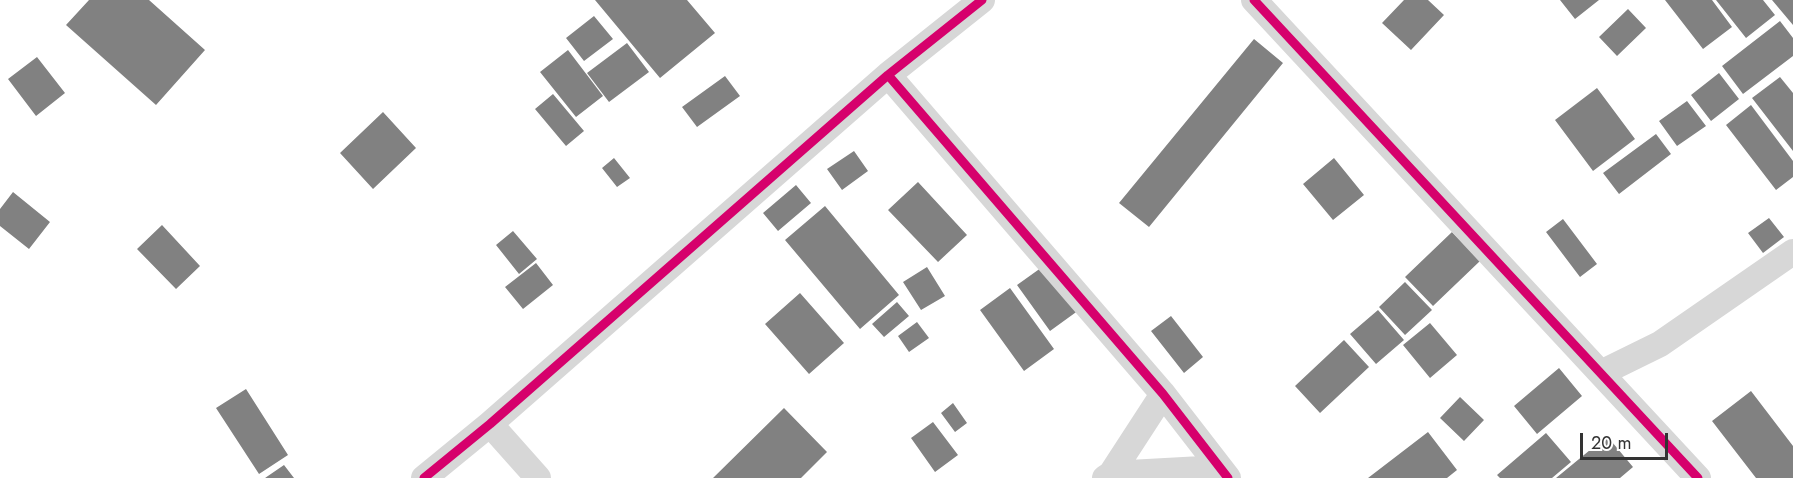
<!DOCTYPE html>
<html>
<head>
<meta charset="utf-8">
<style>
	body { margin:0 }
	#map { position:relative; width:1793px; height:478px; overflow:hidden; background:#fff; font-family:Jost,sans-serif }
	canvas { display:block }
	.scale { position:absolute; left:1580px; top:433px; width:88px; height:27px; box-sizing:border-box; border:3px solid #333; border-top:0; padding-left:8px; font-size:18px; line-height:21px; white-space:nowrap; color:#333; -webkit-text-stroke:4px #fff; paint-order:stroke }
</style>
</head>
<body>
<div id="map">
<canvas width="1793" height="478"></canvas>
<div class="scale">20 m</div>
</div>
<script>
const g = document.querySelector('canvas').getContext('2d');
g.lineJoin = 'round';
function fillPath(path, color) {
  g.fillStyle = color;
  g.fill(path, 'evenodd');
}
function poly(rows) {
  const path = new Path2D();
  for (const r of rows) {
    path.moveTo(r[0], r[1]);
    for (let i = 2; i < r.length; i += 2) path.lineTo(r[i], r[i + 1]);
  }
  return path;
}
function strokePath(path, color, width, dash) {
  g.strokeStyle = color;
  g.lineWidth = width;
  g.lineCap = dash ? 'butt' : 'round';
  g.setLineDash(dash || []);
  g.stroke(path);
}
fillPath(poly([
	[89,0,149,0,205,50,156,105,66,25],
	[595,0,687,0,715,33,660,78],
	[1404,0,1428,0,1444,15,1411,50,1382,23],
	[1560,0,1599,0,1575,19],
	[1665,0,1712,0,1732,27,1703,49],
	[1716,0,1763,0,1775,15,1746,38],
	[1772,0,1793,0,1793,25],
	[1628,9,1646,28,1617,56,1599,37],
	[594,16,613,39,584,61,566,38],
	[1780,21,1793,38,1793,56,1743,94,1722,66],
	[1254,39,1283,63,1149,227,1119,203],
	[627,43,649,72,609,102,587,73],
	[568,50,603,96,576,117,540,72],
	[37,57,65,93,36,116,8,79],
	[1719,73,1739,99,1711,121,1691,95],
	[725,76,740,96,697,127,682,107],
	[1780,77,1793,93,1793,151,1752,98],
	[1597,88,1635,139,1593,171,1555,120],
	[553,94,584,131,566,146,535,109],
	[1687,101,1706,126,1677,146,1659,121],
	[1751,105,1793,161,1793,177,1776,190,1726,125],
	[383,112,416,148,373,189,340,153],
	[1656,134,1671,154,1619,194,1603,173],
	[854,151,868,171,842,190,827,169],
	[614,158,630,178,617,187,602,168],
	[1334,158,1364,195,1333,220,1303,184],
	[918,182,967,235,938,262,888,210],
	[796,185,811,203,778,231,763,213],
	[13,192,50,222,29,249,0,226,0,209],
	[825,206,899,295,860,329,785,240],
	[1769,218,1784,237,1763,253,1748,233],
	[1563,219,1597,264,1580,277,1546,232],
	[162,225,200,266,176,289,137,249],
	[513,231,537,259,519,274,496,245],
	[1452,232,1480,261,1433,306,1405,277],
	[536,263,553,285,523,309,505,287],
	[1045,265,1079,310,1050,331,1017,285],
	[927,267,945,296,921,310,903,282],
	[1405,282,1432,310,1405,335,1379,307],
	[1010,288,1054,349,1024,371,980,310],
	[800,293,844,343,809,374,765,324],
	[897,302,909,316,884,337,872,324],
	[1378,310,1404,340,1376,364,1350,334],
	[1171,316,1203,357,1184,373,1151,331],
	[917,322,929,338,909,352,898,336],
	[1430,323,1457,355,1430,378,1403,345],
	[1344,340,1369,367,1320,413,1295,386],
	[1559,368,1582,396,1537,434,1514,406],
	[246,389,288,455,259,474,216,408],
	[1751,391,1793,446,1793,478,1756,478,1712,421],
	[1460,397,1484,420,1464,441,1440,418],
	[953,403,967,423,955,432,941,413],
	[784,408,827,452,801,478,713,478],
	[933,422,958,455,935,472,911,438],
	[1428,432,1457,470,1447,478,1368,478],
	[1546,433,1571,462,1552,478,1500,478,1497,475],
	[1607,436,1633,467,1620,478,1556,478],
	[284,465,294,478,265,478]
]), '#818181');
strokePath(poly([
	[1254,0,1698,478],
	[888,75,1163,394,1228,478],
	[1601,373,1660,344,1793,252],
	[490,424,538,478],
	[1111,474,1220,468],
	[424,478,490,424,888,75,982,0],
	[1105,478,1111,474,1163,394]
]), '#d7d7d7', 26);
strokePath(poly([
	[1254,0,1698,478],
	[888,75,1163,394,1228,478],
	[424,478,490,424,888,75,982,0]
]), '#d6006c', 9);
</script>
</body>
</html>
